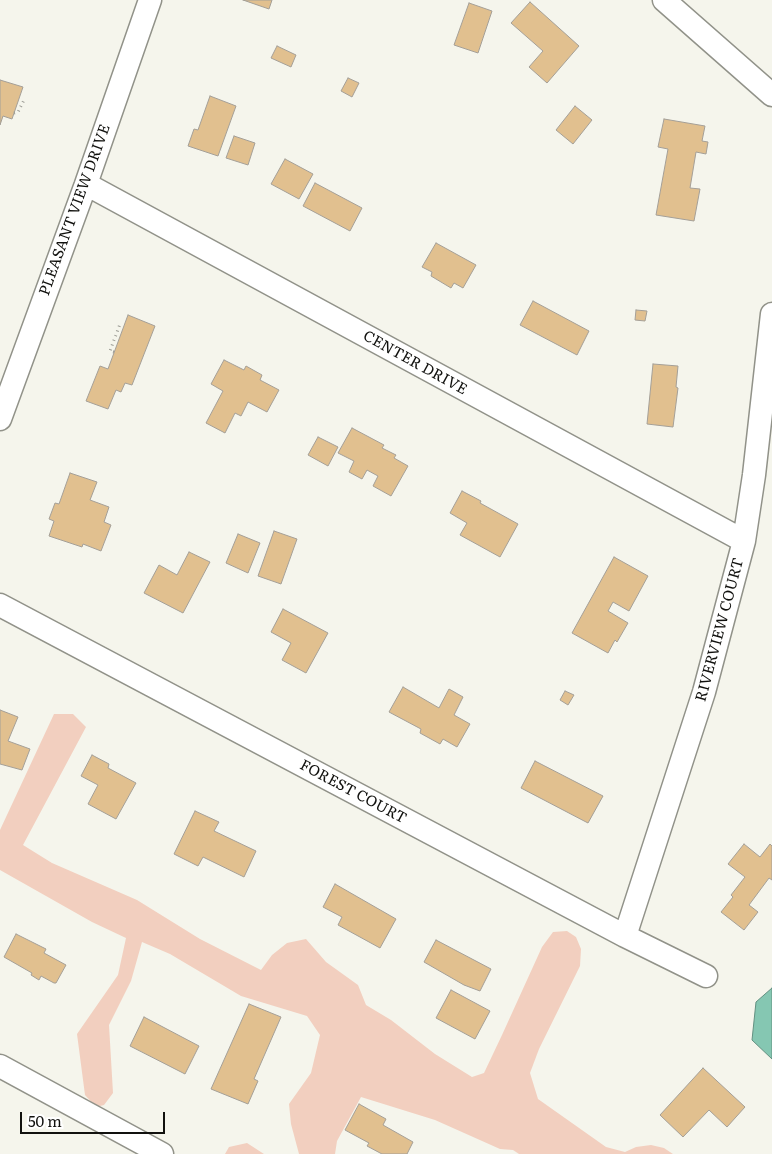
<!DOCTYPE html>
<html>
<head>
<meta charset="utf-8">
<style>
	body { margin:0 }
	#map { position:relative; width:772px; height:1154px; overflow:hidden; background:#f5f5ec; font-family:Literata,serif }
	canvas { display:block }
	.scale { position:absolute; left:20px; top:1112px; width:145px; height:22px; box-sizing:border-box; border:2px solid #11110e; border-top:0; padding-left:6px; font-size:15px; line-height:18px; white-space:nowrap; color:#11110e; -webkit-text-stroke:4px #fff; paint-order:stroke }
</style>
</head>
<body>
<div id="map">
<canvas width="772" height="1154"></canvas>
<div class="scale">50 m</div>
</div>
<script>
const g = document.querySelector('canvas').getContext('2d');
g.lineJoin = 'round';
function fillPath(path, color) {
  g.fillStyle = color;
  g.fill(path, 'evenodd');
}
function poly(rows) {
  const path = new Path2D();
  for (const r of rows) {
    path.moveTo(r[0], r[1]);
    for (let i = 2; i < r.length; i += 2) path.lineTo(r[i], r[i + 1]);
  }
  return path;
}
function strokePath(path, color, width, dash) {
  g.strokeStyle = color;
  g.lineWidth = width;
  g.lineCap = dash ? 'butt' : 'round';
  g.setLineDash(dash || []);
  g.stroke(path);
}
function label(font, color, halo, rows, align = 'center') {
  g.font = font + ' Literata,serif';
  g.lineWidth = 4;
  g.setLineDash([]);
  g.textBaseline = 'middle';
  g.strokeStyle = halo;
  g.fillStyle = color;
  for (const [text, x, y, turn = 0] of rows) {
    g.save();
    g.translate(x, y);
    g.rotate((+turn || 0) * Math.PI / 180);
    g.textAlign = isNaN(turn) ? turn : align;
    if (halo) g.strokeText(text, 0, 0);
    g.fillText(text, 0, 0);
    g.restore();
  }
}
fillPath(poly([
	[54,714,73,714,86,727,23,845,52,863,137,900,200,939,261,970,272,955,287,943,306,939,326,962,358,985,366,1005,391,1020,435,1054,472,1077,484,1073,502,1035,542,947,553,932,567,931,576,937,581,949,580,966,539,1049,530,1073,538,1099,606,1147,625,1152,636,1147,651,1145,664,1148,673,1154,519,1154,513,1150,500,1149,435,1120,361,1097,337,1141,335,1154,299,1154,291,1124,289,1104,311,1073,320,1035,307,1016,241,996,170,954,142,942,131,981,109,1025,113,1093,104,1105,96,1107,85,1095,77,1034,118,975,126,938,92,922,0,870,0,830],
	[247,1143,264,1154,225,1154,229,1147]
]), '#f2cfbf');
const water = poly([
	[772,988,772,1059,752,1040,756,1002,772,988]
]);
fillPath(water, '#85c7b2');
strokePath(water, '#629081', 1);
const building = poly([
	[243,0,272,0,269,9,243,0],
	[530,2,579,46,547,83,529,67,543,51,511,23,530,2],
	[469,3,492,11,478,53,454,45,469,3],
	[277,46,296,55,291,67,271,58,277,46],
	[348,78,359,83,352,97,341,91,348,78],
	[0,80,23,87,12,119,3,116,0,125,0,80],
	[210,96,236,106,218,156,188,146,194,129,198,130,210,96],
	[575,106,592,120,573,144,556,130,575,106],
	[664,119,705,126,702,141,708,142,706,154,696,152,690,188,700,189,694,221,656,215,668,149,658,147,664,119],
	[234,136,255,143,248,165,226,158,234,136],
	[285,159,313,174,299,199,271,184,285,159],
	[315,183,362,208,350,231,303,206,315,183],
	[436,243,476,265,463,288,454,283,451,288,431,276,432,272,422,267,436,243],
	[533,301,589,331,577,355,520,325,533,301],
	[636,310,647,311,645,321,635,320,636,310],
	[128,315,155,326,132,385,125,383,121,392,116,390,108,409,86,401,100,366,108,369,128,315],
	[224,360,244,370,246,366,262,375,260,380,279,390,267,412,248,402,241,416,235,413,225,433,206,423,223,391,211,384,224,360],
	[653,364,678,366,676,387,678,388,673,427,647,424,653,364],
	[352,428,384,445,382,448,396,455,394,458,408,466,391,496,373,486,378,476,367,470,362,479,349,472,354,461,338,453,352,428],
	[318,437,338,447,328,466,308,455,318,437],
	[70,473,97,482,90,500,109,507,104,522,111,525,101,551,83,544,82,547,49,536,54,521,49,519,55,503,59,504,70,473],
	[462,491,481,501,480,503,518,524,500,557,460,535,467,523,450,513,462,491],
	[274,531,297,539,281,584,258,576,274,531],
	[238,534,260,543,248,573,226,563,238,534],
	[189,552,210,562,183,613,144,593,159,565,177,575,189,552],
	[614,557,648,576,629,611,613,602,608,611,628,623,617,642,615,640,608,653,572,633,614,557],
	[283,609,328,633,306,673,282,660,291,643,271,632,283,609],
	[403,687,439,708,449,689,463,697,454,715,470,724,457,747,443,739,440,744,420,733,421,729,389,712,403,687],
	[565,691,574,695,568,705,560,700,565,691],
	[0,710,18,717,8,741,30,749,22,770,0,764,0,710],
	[92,755,109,764,108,768,136,783,116,819,88,804,98,785,81,776,92,755],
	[535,761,603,796,588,823,521,788,535,761],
	[195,811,219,822,214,831,256,851,244,877,203,857,198,866,174,854,195,811],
	[744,844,760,857,770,844,772,846,772,880,769,878,749,905,758,912,744,930,721,912,733,897,731,895,745,877,728,864,744,844],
	[335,884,396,919,380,948,338,925,342,917,323,907,335,884],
	[16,934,46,949,44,953,66,965,56,983,54,983,41,976,39,980,31,975,32,973,4,957,16,934],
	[436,940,491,969,480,991,464,985,424,962,436,940],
	[451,990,490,1011,475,1039,436,1018,451,990],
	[249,1004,281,1017,254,1079,258,1081,248,1104,211,1089,249,1004],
	[144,1017,199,1046,185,1074,130,1046,144,1017],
	[703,1068,745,1107,727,1127,709,1110,683,1137,660,1115,703,1068],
	[359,1104,386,1119,383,1125,413,1142,407,1154,382,1154,367,1146,369,1143,345,1130,359,1104]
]);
fillPath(building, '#e1c08f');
strokePath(building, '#a49f97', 1);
const street = poly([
	[664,0,772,95],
	[86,184,744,541],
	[0,419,86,184,150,0],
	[0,605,625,936,706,976],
	[625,936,704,692,744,541,754,475,772,314],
	[0,1066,162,1154]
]);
strokePath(street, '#919289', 25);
strokePath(poly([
	[14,113,18,112,24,100],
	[114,352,110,351,120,324]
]), '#9d9d96', 3, [1, 4]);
strokePath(street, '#fff', 22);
label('15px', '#11110e', '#fff', [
	["PLEASANT VIEW DRIVE",75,210,-70],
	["CENTER DRIVE",415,363,29],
	["RIVERVIEW COURT",720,630,-75],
	["FOREST COURT",353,792,28]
]);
</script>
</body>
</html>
